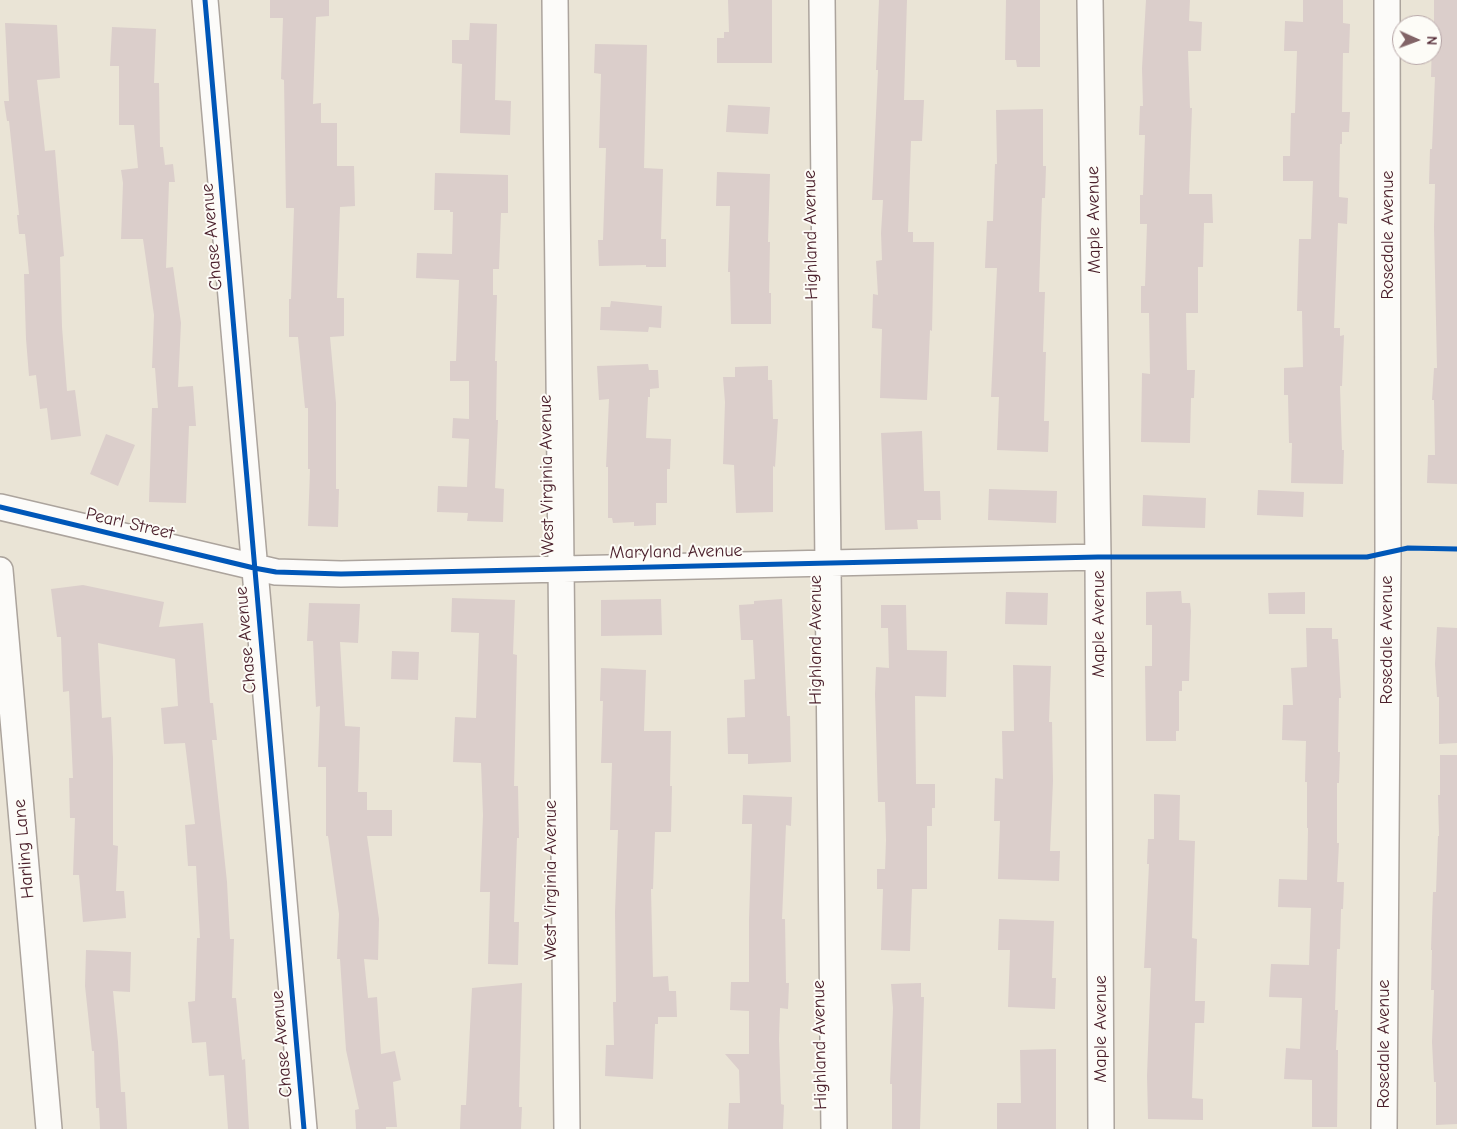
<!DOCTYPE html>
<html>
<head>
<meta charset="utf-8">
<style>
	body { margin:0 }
	#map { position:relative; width:1457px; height:1129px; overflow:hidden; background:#eae4d6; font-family:"Comic Neue",sans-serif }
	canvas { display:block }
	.north { position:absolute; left:1392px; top:15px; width:50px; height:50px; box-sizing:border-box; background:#fdfcf7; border:1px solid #b5a4a5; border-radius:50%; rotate:92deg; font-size:14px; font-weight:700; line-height:20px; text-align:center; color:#4a1f2b }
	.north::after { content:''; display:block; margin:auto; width:18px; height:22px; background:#826467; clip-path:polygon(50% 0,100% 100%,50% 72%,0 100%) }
</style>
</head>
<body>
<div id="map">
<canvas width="1457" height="1129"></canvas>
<div class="north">N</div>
</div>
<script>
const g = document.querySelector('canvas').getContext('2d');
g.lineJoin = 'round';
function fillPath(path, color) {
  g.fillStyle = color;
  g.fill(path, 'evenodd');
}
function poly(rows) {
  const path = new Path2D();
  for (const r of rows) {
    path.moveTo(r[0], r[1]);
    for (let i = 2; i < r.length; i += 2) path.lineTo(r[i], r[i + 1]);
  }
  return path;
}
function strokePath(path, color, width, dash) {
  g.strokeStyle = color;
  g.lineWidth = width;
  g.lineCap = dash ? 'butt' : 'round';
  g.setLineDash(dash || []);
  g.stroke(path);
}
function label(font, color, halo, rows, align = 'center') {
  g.font = font + ' "Comic Neue",sans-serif';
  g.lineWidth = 4;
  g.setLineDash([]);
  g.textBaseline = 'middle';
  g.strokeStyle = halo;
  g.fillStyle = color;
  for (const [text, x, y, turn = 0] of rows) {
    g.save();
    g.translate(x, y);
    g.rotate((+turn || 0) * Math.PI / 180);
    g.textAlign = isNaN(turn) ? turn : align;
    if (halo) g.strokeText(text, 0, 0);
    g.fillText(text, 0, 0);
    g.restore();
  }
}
fillPath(poly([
	[270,0,329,0,329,16,316,17,313,104,321,103,321,123,337,123,337,166,354,166,355,206,340,207,337,298,344,298,344,336,330,337,336,403,336,489,339,489,338,527,308,526,310,469,308,469,308,408,305,408,298,337,289,337,289,299,291,299,294,208,286,208,284,80,281,79,283,18,270,18],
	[728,0,772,0,772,63,717,63,717,38,724,38,724,32,729,32],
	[879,0,907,0,904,100,924,100,922,141,911,141,908,232,913,232,913,242,934,242,932,331,930,330,927,400,880,398,882,329,872,328,873,294,878,295,876,261,882,260,881,233,883,200,872,200,878,70,876,70],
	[1006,0,1040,0,1040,67,1017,67,1016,60,1005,60],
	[1146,0,1190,0,1189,21,1202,22,1201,51,1188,51,1190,108,1192,108,1189,194,1212,194,1213,223,1204,223,1203,267,1198,267,1198,313,1186,313,1187,370,1195,370,1194,398,1191,398,1190,443,1141,442,1142,373,1150,374,1149,313,1141,313,1141,286,1145,286,1147,224,1140,224,1140,195,1143,195,1145,135,1139,135,1140,106,1143,106,1142,68],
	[1303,0,1343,0,1343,23,1350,24,1349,53,1343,53,1342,112,1350,112,1349,132,1342,132,1342,144,1340,144,1339,197,1348,198,1347,224,1338,223,1334,328,1340,328,1340,336,1344,335,1342,386,1340,386,1342,450,1344,450,1343,484,1291,483,1292,443,1289,443,1288,395,1284,395,1284,368,1303,367,1302,311,1297,311,1299,239,1311,239,1313,181,1283,181,1283,156,1290,156,1291,113,1295,113,1297,51,1284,51,1285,21,1303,22],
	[1434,0,1457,0,1457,484,1427,483,1428,455,1435,455,1434,400,1432,400,1434,368,1437,368,1434,227,1435,184,1429,184,1430,149,1432,149,1435,77,1431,77,1432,41,1434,42],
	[5,23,57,25,60,78,37,80,45,151,55,150,64,256,60,257,62,327,67,391,75,390,81,436,51,440,47,408,40,409,36,375,29,376,26,339,24,274,29,274,25,234,19,234,17,215,19,215,9,121,7,121,4,101,9,101],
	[470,23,497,24,495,100,511,101,510,135,460,133,462,64,452,63,452,40,469,40],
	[112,27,156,29,154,83,159,83,160,147,163,147,165,165,173,164,175,182,169,182,166,268,173,267,181,323,178,387,193,386,196,426,189,426,186,503,149,502,152,408,158,408,155,368,152,368,154,315,143,239,121,239,123,183,121,170,138,168,134,125,119,125,119,66,110,66],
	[595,44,647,45,644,168,663,169,661,239,666,239,666,267,646,267,646,265,599,266,598,240,603,240,606,148,599,148,601,74,594,73],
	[728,105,770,107,768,134,726,132],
	[1043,109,1043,166,1046,166,1045,198,1042,198,1039,292,1045,292,1043,352,1046,352,1044,421,1049,421,1048,452,997,450,999,397,991,397,997,268,985,268,987,221,993,221,995,164,997,164,996,110],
	[717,172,770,174,768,242,770,242,769,293,771,293,771,324,731,324,730,272,728,272,730,206,716,206],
	[435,173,508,175,508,213,501,213,499,269,493,269,493,295,497,295,495,361,497,361,496,420,498,420,495,488,504,489,503,522,467,521,468,513,437,512,438,486,467,487,469,439,452,438,453,418,469,419,469,381,450,381,450,361,456,361,459,280,416,278,417,253,452,254,453,212,450,212,450,210,434,210],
	[611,301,662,306,661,328,649,327,648,332,600,330,601,307,610,307],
	[648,364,649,370,658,370,659,388,650,389,650,397,648,397,646,438,671,439,670,469,667,469,667,503,656,503,656,525,634,526,634,522,613,523,612,518,608,518,608,467,606,467,609,399,599,400,597,366],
	[768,366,768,380,772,380,773,419,778,419,775,467,773,466,773,512,736,513,734,465,723,464,725,402,723,377,735,377,735,367],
	[922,431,924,491,940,491,941,520,917,520,918,529,885,530,881,433],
	[106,434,135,445,118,486,90,474],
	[989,489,1057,491,1056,523,988,520],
	[1258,490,1304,492,1303,517,1257,515],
	[1143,495,1206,498,1205,528,1142,526],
	[83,585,164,602,159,627,203,623,210,703,213,703,217,740,212,740,227,882,230,939,234,939,232,998,236,998,242,1060,245,1059,249,1129,228,1129,224,1075,209,1076,206,1042,192,1043,188,1002,195,1001,197,938,200,938,196,866,188,866,185,825,195,824,185,743,164,744,161,708,178,706,175,659,98,643,102,718,111,717,113,758,113,845,118,846,116,891,124,891,126,918,83,922,79,875,73,875,75,818,70,818,69,778,73,778,69,691,63,692,61,637,57,637,51,589],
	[1181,591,1182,603,1190,603,1191,611,1189,681,1182,681,1182,691,1179,691,1179,731,1176,731,1176,741,1146,741,1145,666,1152,666,1152,625,1146,625,1146,592],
	[1006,592,1048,593,1047,625,1005,624],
	[1305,592,1305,614,1269,614,1268,593],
	[452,598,515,600,513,654,517,655,514,786,518,786,519,838,517,838,514,922,519,922,518,965,488,964,490,892,480,892,483,815,481,763,453,762,455,717,476,718,479,633,451,632],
	[661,599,662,635,601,636,601,600],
	[782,599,787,716,790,716,791,762,748,764,748,754,728,754,727,718,745,717,744,680,755,679,753,640,741,640,739,605,754,604,754,601],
	[309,603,360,604,358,643,340,642,345,726,360,727,358,792,367,792,367,810,392,810,392,836,367,836,379,919,378,960,364,959,368,998,377,997,381,1054,395,1051,401,1080,393,1082,397,1127,386,1127,386,1129,356,1129,355,1110,359,1109,346,1050,340,959,337,959,339,914,328,836,326,836,326,767,318,767,320,706,316,707,313,641,307,641],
	[881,605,906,605,907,650,947,651,946,697,915,696,916,784,935,784,935,808,932,808,932,826,927,826,927,889,912,889,910,951,881,950,883,889,877,889,877,869,885,869,886,840,885,802,878,802,875,694,876,667,889,668,888,628,881,628],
	[1437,627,1457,628,1457,743,1439,744,1439,697,1437,697,1435,664],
	[1306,628,1332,628,1332,639,1338,639,1341,698,1339,698,1338,752,1340,752,1339,783,1337,783,1337,843,1339,843,1337,882,1344,882,1343,909,1341,909,1340,949,1337,949,1335,1010,1338,1010,1336,1050,1338,1050,1337,1127,1312,1127,1312,1080,1284,1079,1286,1048,1300,1049,1302,998,1269,997,1271,964,1309,965,1311,908,1278,907,1279,879,1307,880,1308,828,1307,828,1307,782,1305,782,1306,741,1282,740,1283,705,1293,705,1291,668,1307,667],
	[392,651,419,652,418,680,391,679],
	[1013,665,1051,666,1049,722,1052,722,1053,781,1050,851,1060,851,1059,881,998,879,1000,821,994,821,995,778,1003,779,1002,731,1014,731],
	[601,668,646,670,644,731,671,731,670,786,672,786,671,832,655,832,653,889,651,889,653,977,668,976,669,991,676,991,677,1017,658,1017,658,1024,655,1024,653,1079,605,1076,606,1045,614,1045,613,1002,616,1002,615,912,618,830,610,830,612,763,601,763,603,701,600,701],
	[1440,755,1457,755,1457,1124,1436,1125,1436,1082,1434,1082,1432,1042,1434,990,1431,990,1432,950,1431,950,1433,892,1436,892,1438,836,1439,836,1438,795,1440,795],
	[1154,794,1180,795,1179,840,1195,841,1192,938,1197,939,1195,1001,1205,1001,1204,1023,1195,1023,1192,1098,1203,1099,1203,1120,1148,1119,1147,1076,1151,968,1144,968,1149,864,1147,864,1148,839,1154,839],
	[743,795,792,797,791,826,786,825,782,919,785,919,786,983,789,983,788,1009,780,1008,779,1039,781,1104,784,1105,783,1129,728,1129,729,1103,740,1103,739,1070,725,1054,749,1054,749,1011,730,1010,731,982,749,982,749,920,752,824,742,824],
	[999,919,1054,921,1052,978,1056,978,1055,1009,1008,1007,1010,950,998,950],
	[86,950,131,952,130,992,113,991,118,1042,121,1092,125,1092,127,1129,100,1129,99,1108,96,1108,94,1051,92,1051,85,986],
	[522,983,519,1107,522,1107,521,1129,460,1129,461,1105,466,1105,472,988],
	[921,983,921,997,924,997,920,1129,892,1129,892,1084,890,1084,893,1008,891,984],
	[1056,1049,1056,1129,997,1129,997,1103,1021,1103,1020,1050]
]), '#dbcecb');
const street = poly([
	[205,0,304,1129],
	[555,0,567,1129],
	[822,0,834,1129],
	[1090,0,1098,557,1101,1129],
	[0,507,276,572,341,574,1098,557],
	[0,570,49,1129],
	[1384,1129,1388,553,1387,0]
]);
strokePath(street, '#aca49d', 28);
strokePath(street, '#fcfbf9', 25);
strokePath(poly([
	[205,0,304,1129],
	[0,507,254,568,276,572,341,574,1098,557,1367,557,1408,548,1457,549]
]), '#0057b8', 5);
label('18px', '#4a1f2b', '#fdfcf7', [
	["Maple Avenue",1094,220,-91],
	["Highland Avenue",811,235,-91],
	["Rosedale Avenue",1388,235,-90],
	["Chase Avenue",212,237,-95],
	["West Virginia Avenue",547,475,-91],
	["Pearl Street",130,524,13],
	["Maryland Avenue",676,552,-1],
	["Maple Avenue",1099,624,-90],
	["Chase Avenue",246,640,-95],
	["Highland Avenue",816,640,-90],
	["Rosedale Avenue",1387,640,-90],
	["Harling Lane",24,849,-95],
	["West Virginia Avenue",551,880,-90],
	["Maple Avenue",1101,1029,-90],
	["Chase Avenue",282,1044,-95],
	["Rosedale Avenue",1384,1044,-90],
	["Highland Avenue",820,1045,-91]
]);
</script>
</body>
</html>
